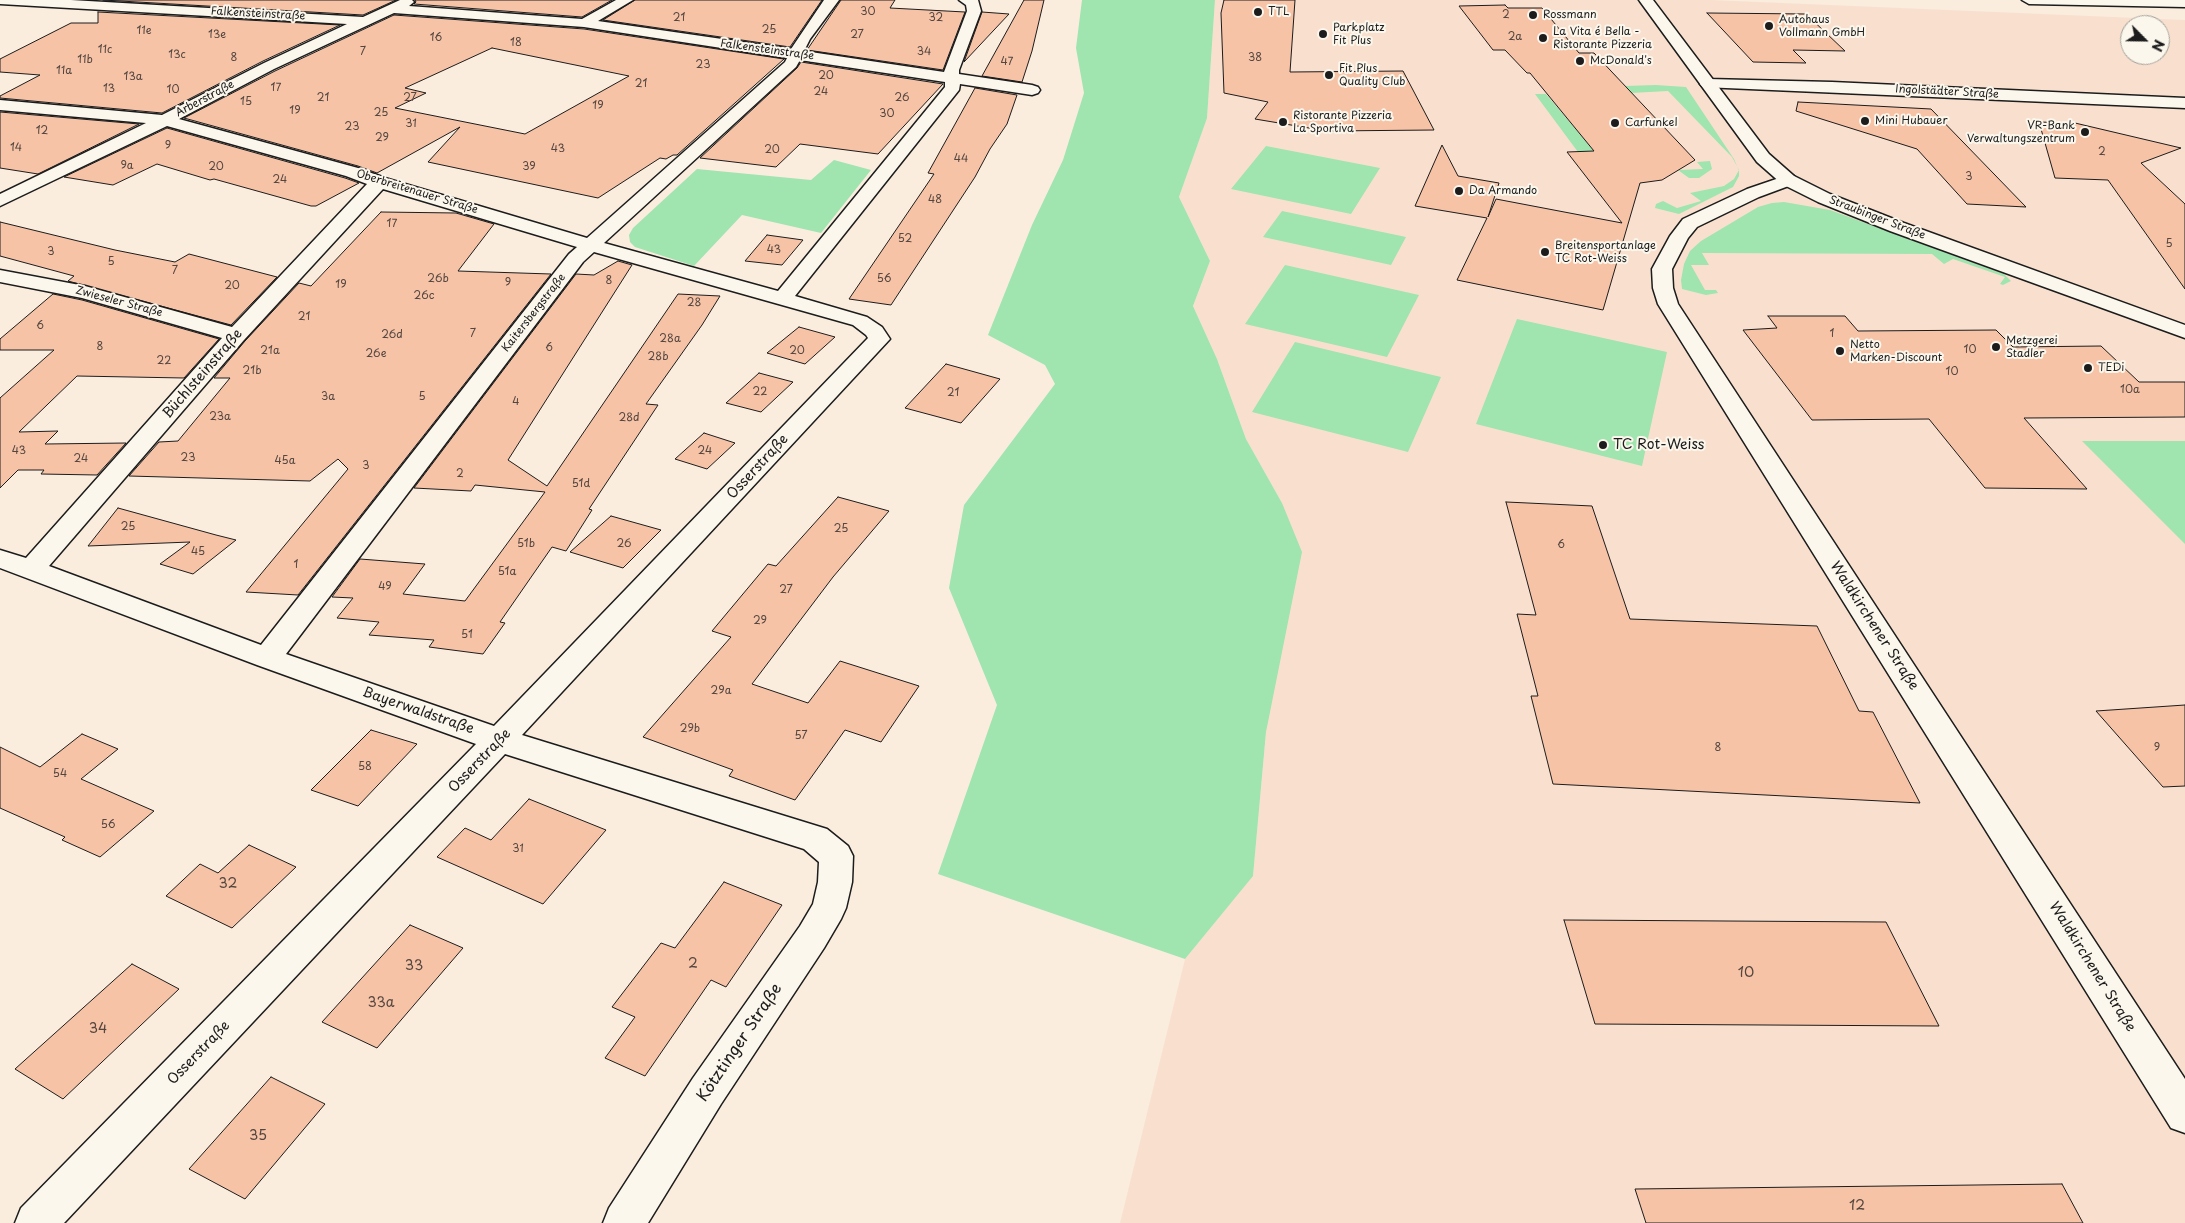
<!DOCTYPE html>
<html>
<head>
<meta charset="utf-8">
<style>
	body { margin:0 }
	#map { position:relative; width:2185px; height:1223px; overflow:hidden; background:#faedde; font-family:"Playpen Sans",sans-serif }
	canvas { display:block }
	.north { position:absolute; left:2120px; top:15px; width:50px; height:50px; box-sizing:border-box; background:#fbf7ec; border:1px solid #a29f99; border-radius:50%; rotate:113deg; font-size:14px; font-weight:700; line-height:20px; text-align:center; color:#1c1c1c }
	.north::after { content:''; display:block; margin:auto; width:18px; height:22px; background:#1c1c1c; clip-path:polygon(50% 0,100% 100%,50% 72%,0 100%) }
</style>
</head>
<body>
<div id="map">
<canvas width="2185" height="1223"></canvas>
<div class="north">N</div>
</div>
<script>
const g = document.querySelector('canvas').getContext('2d');
g.lineJoin = 'round';
function fillPath(path, color) {
  g.fillStyle = color;
  g.fill(path, 'evenodd');
}
function poly(rows) {
  const path = new Path2D();
  for (const r of rows) {
    path.moveTo(r[0], r[1]);
    for (let i = 2; i < r.length; i += 2) path.lineTo(r[i], r[i + 1]);
  }
  return path;
}
function strokePath(path, color, width, dash) {
  g.strokeStyle = color;
  g.lineWidth = width;
  g.lineCap = dash ? 'butt' : 'round';
  g.setLineDash(dash || []);
  g.stroke(path);
}
function label(font, color, halo, rows, align = 'center') {
  g.font = font + ' "Playpen Sans",sans-serif';
  g.lineWidth = 4;
  g.setLineDash([]);
  g.textBaseline = 'middle';
  g.strokeStyle = halo;
  g.fillStyle = color;
  for (const [text, x, y, turn = 0] of rows) {
    g.save();
    g.translate(x, y);
    g.rotate((+turn || 0) * Math.PI / 180);
    g.textAlign = isNaN(turn) ? turn : align;
    if (halo) g.strokeText(text, 0, 0);
    g.fillText(text, 0, 0);
    g.restore();
  }
}
fillPath(poly([
	[1215,0,1712,0,2185,20,2185,1223,1120,1223,1185,959,1253,875,1266,732,1282,503,1246,439,1217,359,1193,306,1210,261,1179,197,1207,117],
	[2130,25,2160,25,2160,55,2130,55]
]), '#f9e0ce');
fillPath(poly([
	[1082,0,1215,0,1207,118,1179,197,1210,261,1193,306,1217,359,1246,439,1282,503,1302,552,1266,732,1253,876,1185,959,938,874,997,705,949,588,964,505,1055,384,1045,365,988,335,1032,225,1063,160,1084,93,1076,48],
	[1656,85,1686,87,1734,159,1739,171,1739,176,1733,187,1679,214,1655,208,1656,204,1663,201,1677,208,1701,201,1690,193,1724,186,1734,179,1739,170,1732,157,1668,91,1631,93,1624,86],
	[1535,94,1546,94,1594,151,1578,152],
	[1266,146,1380,168,1351,214,1231,189],
	[834,160,871,170,821,233,742,215,694,266,635,247,630,242,629,235,633,228,697,169,811,180],
	[1710,161,1712,169,1699,178,1689,178,1678,170,1703,169,1697,162],
	[1784,202,1830,210,2004,274,2011,281,2003,285,2000,284,2005,277,1953,259,1944,264,1932,254,1702,253,1709,265,1691,265,1705,290,1716,290,1718,293,1706,295,1682,289,1681,280,1684,264,1690,251,1701,241,1758,207,1772,203],
	[1282,211,1406,237,1391,265,1263,237],
	[1285,265,1419,295,1387,357,1245,324],
	[1517,319,1667,352,1642,466,1476,424],
	[1295,342,1441,377,1408,452,1252,412],
	[2082,441,2185,441,2185,544]
]), '#a0e4b0');
const building = poly([
	[103,0,396,0,363,15,103,0],
	[415,0,612,0,582,17,414,4,416,2,415,0],
	[635,0,822,0,790,47,603,20,635,0],
	[841,0,895,0,890,8,965,12,943,70,807,50,841,0],
	[1024,0,1044,0,1032,51,1022,82,982,76,1024,0],
	[1224,0,1295,0,1290,72,1403,71,1434,130,1327,131,1255,119,1268,102,1224,93,1221,13,1224,0],
	[1505,5,1508,8,1542,8,1579,53,1594,53,1695,160,1662,180,1640,183,1603,310,1457,280,1487,218,1415,206,1442,145,1458,176,1499,183,1488,217,1496,199,1622,223,1567,152,1594,151,1530,73,1527,73,1505,50,1493,50,1459,6,1505,5],
	[98,12,340,25,263,61,162,113,0,98,0,96,40,75,0,72,0,59,71,23,98,23,98,12],
	[982,12,1009,14,964,62,982,12],
	[1707,13,1806,14,1845,51,1793,50,1806,63,1753,62,1707,13],
	[394,15,584,29,784,59,677,155,673,155,666,159,660,158,598,198,428,162,460,127,377,173,358,166,184,118,275,71,394,15],
	[492,48,629,76,525,134,395,108,426,93,405,88,492,48],
	[801,62,943,84,878,154,800,144,776,167,700,158,797,68,801,62],
	[975,88,1017,95,1007,124,990,149,975,177,891,305,849,299,934,174,928,173,975,88],
	[1798,102,1931,109,2026,207,1967,204,1917,149,1796,111,1798,102],
	[0,112,139,124,38,174,0,168,0,112],
	[2039,122,2075,123,2181,148,2141,163,2185,204,2185,289,2108,180,2055,178,2039,122],
	[167,128,345,178,359,183,316,206,311,206,214,179,210,180,157,164,113,185,64,177,167,128],
	[381,212,456,213,494,224,458,271,551,274,298,595,246,592,348,469,338,459,310,481,129,476,159,442,178,441,230,378,214,378,245,341,299,283,311,286,381,212],
	[0,222,115,250,175,262,189,254,277,277,231,325,68,281,74,276,0,256,0,222],
	[767,235,803,240,782,265,745,261,767,235],
	[618,261,632,265,508,460,547,486,678,294,720,296,702,325,646,404,658,405,589,509,592,510,566,551,552,547,500,622,505,623,483,654,429,647,434,640,369,635,379,622,337,618,353,598,332,597,360,559,425,564,403,594,465,601,545,492,475,485,471,491,414,488,576,274,594,275,618,261],
	[53,294,82,300,219,339,184,378,77,376,19,432,58,431,45,444,126,443,97,475,41,474,44,470,18,470,0,488,0,398,54,350,0,350,0,339,53,294],
	[1768,316,1845,316,1858,331,1996,330,2013,347,2101,346,2139,382,2185,382,2185,417,2024,418,2087,489,1985,488,1929,419,1812,420,1743,330,1777,328,1768,316],
	[799,327,835,337,805,364,767,353,799,327],
	[946,364,1000,379,961,423,905,408,946,364],
	[759,373,793,382,761,412,726,403,759,373],
	[704,433,735,443,707,469,675,459,704,433],
	[838,497,889,511,833,577,752,684,808,703,840,661,919,686,881,742,845,730,795,800,729,776,733,770,643,737,731,637,712,631,768,564,776,566,838,497],
	[1506,502,1592,506,1630,619,1817,626,1859,711,1873,712,1920,803,1553,784,1531,696,1538,696,1517,614,1536,615,1506,502],
	[118,508,216,535,236,540,193,574,160,564,190,542,88,546,118,508],
	[611,516,661,530,623,568,570,552,611,516],
	[2185,705,2185,786,2163,787,2096,711,2185,705],
	[371,730,417,744,358,806,311,790,371,730],
	[82,734,118,749,81,779,154,811,100,857,62,840,65,837,0,808,0,747,40,767,82,734],
	[529,799,606,830,543,904,437,857,465,828,491,840,529,799],
	[249,845,296,867,232,928,166,896,200,864,218,873,249,845],
	[724,882,782,905,726,987,711,980,645,1076,605,1058,635,1017,612,1007,661,943,675,948,724,882],
	[1564,920,1886,922,1939,1026,1595,1024,1564,920],
	[410,925,463,948,377,1048,322,1022,410,925],
	[132,964,179,989,63,1099,15,1069,132,964],
	[271,1077,325,1104,245,1199,189,1169,271,1077],
	[2062,1184,2083,1223,1646,1223,1635,1189,2062,1184]
]);
fillPath(building, '#f7c3a7');
strokePath(building, '#1c1c1c', 1);
const minor = poly([
	[0,0,71,0,363,17,400,0,412,0,414,2,409,6,582,19,616,0,633,0,598,21,791,49,824,0,839,0,810,39,804,51,944,72,967,11,966,5,959,0,978,0,981,11,959,70,959,74,1032,85,1038,87,1040,90,1038,93,1032,95,960,84,959,90,795,296,867,317,882,327,890,339,522,735,827,829,848,846,853,856,852,882,846,908,841,919,824,948,721,1104,648,1223,603,1223,609,1208,693,1078,800,926,813,904,818,882,819,862,804,849,505,754,64,1223,15,1223,21,1208,476,744,257,665,0,568,0,550,26,558,222,338,82,298,0,282,0,270,85,286,232,327,367,184,346,176,167,126,0,206,0,194,146,123,0,110,0,100,162,115,264,63,347,24,0,4,0,0],
	[394,13,584,27,787,58,785,62,587,238,385,178,358,168,179,119,274,69,394,13],
	[800,60,945,82,945,87,778,291,604,243,796,67,800,60],
	[383,189,577,247,569,254,261,645,49,566,244,340,383,189],
	[594,252,853,325,866,335,868,338,494,726,286,654,583,262,594,252],
	[1708,79,1832,82,2185,98,2185,108,1703,87,1700,84,1703,81,1708,79],
	[1788,175,1794,176,1797,180,1794,184,1759,197,1697,227,1688,238,1672,269,1673,288,1678,304,2185,1079,2185,1133,2171,1128,1658,304,1653,288,1652,269,1670,236,1683,219,1747,189,1788,175]
]);
const major = poly([
	[1639,0,1653,0,1769,154,1794,176,1830,194,1904,223,2185,325,2185,338,1890,231,1818,202,1782,184,1757,162,1639,0],
	[2022,0,2185,0,2185,7,2029,4,2022,0]
]);
strokePath(minor, '#1c1c1c', 3);
strokePath(major, '#1c1c1c', 3);
fillPath(minor, '#fbf7ec');
fillPath(major, '#fbf7ec');
for (const [x, y, r, color] of [
	[1258,12,5,"#1c1c1c"],
	[1533,15,5,"#1c1c1c"],
	[1769,26,5,"#1c1c1c"],
	[1323,34,5,"#1c1c1c"],
	[1543,38,5,"#1c1c1c"],
	[1580,61,5,"#1c1c1c"],
	[1329,75,5,"#1c1c1c"],
	[1865,121,5,"#1c1c1c"],
	[1283,122,5,"#1c1c1c"],
	[1615,123,5,"#1c1c1c"],
	[2085,132,5,"#1c1c1c"],
	[1459,191,5,"#1c1c1c"],
	[1545,252,5,"#1c1c1c"],
	[1996,347,5,"#1c1c1c"],
	[1840,351,5,"#1c1c1c"],
	[2088,368,5,"#1c1c1c"],
	[1603,445,5,"#1c1c1c"]
]) {
  const dot = new Path2D();
  dot.arc(x, y, r, 0, 2 * Math.PI);
  g.fillStyle = color;
  g.fill(dot);
  strokePath(dot, '#fbf7ec', 2);
}
label('11px', '#53463f', null, [
	["30",868,12],
	["2",1506,15],
	["21",679,18],
	["32",936,18],
	["25",769,30],
	["11e",144,31],
	["13e",217,35],
	["27",857,35],
	["2a",1515,37],
	["16",436,38],
	["18",516,43],
	["11c",105,50],
	["7",363,52],
	["34",924,52],
	["13c",177,55],
	["8",234,58],
	["38",1255,58],
	["11b",85,60],
	["47",1007,62],
	["23",703,65],
	["11a",64,71],
	["20",826,76],
	["13a",133,77],
	["21",641,84],
	["17",276,88],
	["13",109,89],
	["10",173,90],
	["24",821,92],
	["21",323,98],
	["27",410,98],
	["26",902,98],
	["15",246,102],
	["19",598,106],
	["19",295,111],
	["25",381,113],
	["30",887,114],
	["31",411,124],
	["23",352,127],
	["12",42,131],
	["29",382,138],
	["9",168,146],
	["14",16,148],
	["43",558,149],
	["20",772,150],
	["2",2102,152],
	["44",961,159],
	["9a",127,166],
	["20",216,167],
	["39",529,167],
	["3",1969,177],
	["24",280,180],
	["48",935,200],
	["17",392,224],
	["52",905,239],
	["5",2169,244],
	["43",774,250],
	["3",51,252],
	["5",111,262],
	["7",175,271],
	["26b",438,279],
	["56",884,279],
	["8",609,281],
	["9",508,283],
	["19",341,285],
	["20",232,286],
	["26c",424,296],
	["28",694,303],
	["21",304,317],
	["6",40,326],
	["7",473,334],
	["1",1832,334],
	["26d",392,335],
	["28a",670,339],
	["8",100,347],
	["6",549,348],
	["10",1970,350],
	["21a",270,351],
	["20",797,351],
	["26e",376,354],
	["28b",658,357],
	["22",164,361],
	["21b",252,371],
	["10",1952,372],
	["10a",2130,390],
	["22",760,392],
	["21",953,393],
	["3a",328,397],
	["5",422,397],
	["4",516,402],
	["23a",220,417],
	["28d",629,418],
	["43",19,451],
	["24",705,451],
	["23",188,458],
	["24",81,459],
	["45a",285,461],
	["3",366,466],
	["2",460,474],
	["51d",581,484],
	["25",128,527],
	["25",841,529],
	["51b",526,544],
	["26",624,544],
	["6",1561,545],
	["45",198,552],
	["1",296,565],
	["51a",507,572],
	["49",385,587],
	["27",786,590],
	["29",760,621],
	["51",467,635],
	["29a",721,691],
	["29b",690,729],
	["57",801,736],
	["8",1718,748],
	["9",2157,748],
	["58",365,767],
	["54",60,774],
	["56",108,825],
	["31",518,849]
]);
label('11px', '#1c1c1c', '#fbf7ec', [
	["TTL",1268,12],
	["Rossmann",1543,15],
	["Autohaus",1779,20],
	["Vollmann GmbH",1779,33],
	["Parkplatz",1333,28],
	["Fit Plus",1333,41],
	["La Vita é Bella -",1553,32],
	["Ristorante Pizzeria",1553,45],
	["McDonald's",1590,61],
	["Fit Plus",1339,69],
	["Quality Club",1339,82],
	["Ristorante Pizzeria",1293,116],
	["La Sportiva",1293,129],
	["Mini Hubauer",1875,121],
	["Carfunkel",1625,123],
	["VR-Bank",2075,126,"right"],
	["Verwaltungszentrum",2075,139,"right"],
	["Da Armando",1469,191],
	["Breitensportanlage",1555,246],
	["TC Rot-Weiss",1555,259],
	["Metzgerei",2006,341],
	["Stadler",2006,354],
	["Netto",1850,345],
	["Marken-Discount",1850,358],
	["TEDi",2098,368]
], 'left');
label('11px', '#1c1c1c', '#fbf7ec', [
	["Falkensteinstraße",258,14,3],
	["Falkensteinstraße",767,50,8],
	["Ingolstädter Straße",1947,92,3],
	["Arberstraße",205,99,-28],
	["Oberbreitenauer Straße",417,192,17],
	["Straubinger Straße",1877,218,21],
	["Zwieseler Straße",119,302,15],
	["Kaitersbergstraße",534,313,-52]
]);
label('14px', '#1c1c1c', '#fbf7ec', [
	["Büchlsteinstraße",203,374,-49],
	["Osserstraße",758,467,-47],
	["Waldkirchener Straße",1874,626,57],
	["Bayerwaldstraße",418,711,19],
	["Osserstraße",480,761,-46],
	["Waldkirchener Straße",2092,967,58],
	["Osserstraße",199,1053,-46]
]);
label('14px', '#1c1c1c', '#fbf7ec', [
	["TC Rot-Weiss",1613,445]
], 'left');
label('14px', '#53463f', null, [
	["32",228,884],
	["2",693,964],
	["33",414,966],
	["10",1746,973],
	["33a",381,1003],
	["34",98,1029],
	["35",258,1136],
	["12",1857,1206]
]);
label('16px', '#1c1c1c', '#fbf7ec', [
	["Kötztinger Straße",740,1043,-56]
]);
</script>
</body>
</html>
